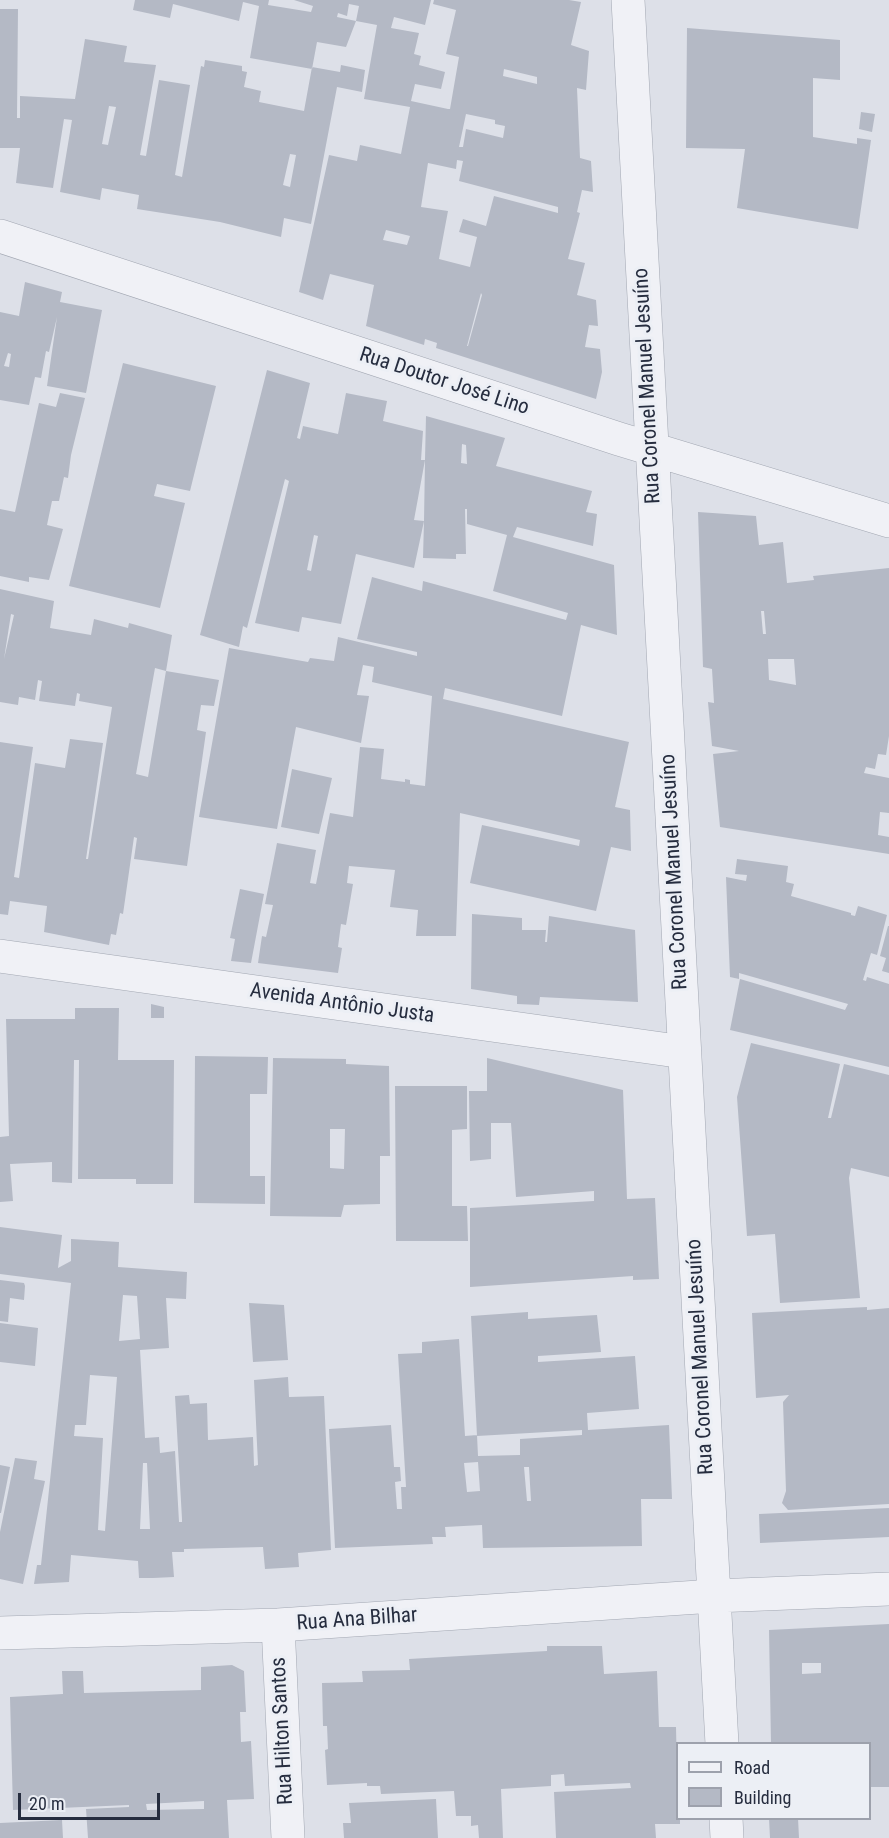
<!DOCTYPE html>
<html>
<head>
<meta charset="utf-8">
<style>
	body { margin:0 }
	#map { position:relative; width:889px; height:1838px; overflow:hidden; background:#dde0e8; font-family:"Roboto Condensed",sans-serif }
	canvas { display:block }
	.legend { position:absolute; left:676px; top:1742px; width:195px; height:78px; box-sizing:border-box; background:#eceff5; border:2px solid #9da1ac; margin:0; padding:8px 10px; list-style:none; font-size:18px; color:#262d3f }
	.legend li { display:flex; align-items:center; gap:12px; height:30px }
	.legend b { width:30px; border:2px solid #9da1ac }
	.scale { position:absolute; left:18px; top:1793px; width:142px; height:27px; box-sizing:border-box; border:3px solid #262d3f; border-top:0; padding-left:8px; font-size:18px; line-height:21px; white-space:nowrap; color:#262d3f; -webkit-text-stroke:4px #eceff5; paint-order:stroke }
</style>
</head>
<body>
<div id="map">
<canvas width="889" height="1838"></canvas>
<ul class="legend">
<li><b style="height:8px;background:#f0f1f6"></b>Road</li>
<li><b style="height:16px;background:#b4b9c5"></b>Building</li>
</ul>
<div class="scale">20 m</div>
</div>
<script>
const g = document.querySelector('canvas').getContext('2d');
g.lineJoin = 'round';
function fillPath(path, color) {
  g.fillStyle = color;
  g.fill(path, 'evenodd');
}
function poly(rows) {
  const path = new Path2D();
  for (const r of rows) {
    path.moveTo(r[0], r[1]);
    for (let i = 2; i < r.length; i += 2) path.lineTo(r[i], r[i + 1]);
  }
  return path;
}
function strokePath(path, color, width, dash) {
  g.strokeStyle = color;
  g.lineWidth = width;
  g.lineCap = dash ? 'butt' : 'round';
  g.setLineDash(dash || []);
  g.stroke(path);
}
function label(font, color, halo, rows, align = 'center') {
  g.font = font + ' "Roboto Condensed",sans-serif';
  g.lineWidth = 6;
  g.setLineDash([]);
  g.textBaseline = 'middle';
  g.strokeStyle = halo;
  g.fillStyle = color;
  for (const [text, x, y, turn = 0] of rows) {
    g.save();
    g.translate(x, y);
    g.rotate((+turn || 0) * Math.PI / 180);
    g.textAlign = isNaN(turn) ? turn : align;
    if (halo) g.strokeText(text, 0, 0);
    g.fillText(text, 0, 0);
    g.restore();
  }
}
fillPath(poly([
	[135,0,269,0,268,5,311,12,313,6,294,0,431,0,425,25,394,17,391,28,419,33,414,54,421,56,419,65,445,72,441,89,415,84,411,101,448,109,450,109,459,57,446,54,456,10,433,4,434,0,569,0,581,2,571,45,589,51,586,90,577,88,580,158,591,161,593,192,582,190,577,212,580,213,568,259,585,263,577,295,596,300,598,326,589,325,585,347,600,349,602,372,596,399,436,348,437,343,425,339,424,345,366,326,374,285,330,274,323,300,299,292,329,155,357,161,360,145,401,154,410,107,364,99,377,25,356,21,359,6,349,4,347,16,338,13,337,17,356,21,346,47,317,42,312,69,250,58,259,6,243,2,239,21,173,4,170,18,133,10],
	[504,69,537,77,537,84,503,76],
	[466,114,495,120,495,124,505,126,503,138,466,129,463,147,459,147],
	[457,160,463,161,459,181,558,207,558,213,494,196,486,226,463,219,459,232,477,237,470,267,439,259,448,211,421,207,428,163,456,169],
	[386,230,410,236,407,245,383,240],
	[481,293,482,295,468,346,467,346],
	[0,9,18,9,17,118,20,118,20,96,75,99,85,39,127,46,124,62,156,65,140,155,146,156,159,80,190,85,175,175,182,177,201,66,204,67,205,60,242,66,242,71,247,72,244,87,261,91,259,102,304,111,312,67,340,72,341,65,365,70,362,92,337,87,311,224,284,218,281,237,220,222,137,209,139,195,102,188,100,200,60,192,72,120,64,119,53,188,16,183,20,148,0,148],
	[109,106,116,107,108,145,102,144],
	[290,154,296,155,290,187,283,185],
	[687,28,840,40,840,80,813,78,813,137,857,144,857,138,871,140,858,229,737,208,745,149,686,148],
	[861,112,875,114,872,132,859,129],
	[25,282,62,292,60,302,102,310,86,393,47,386,57,317,49,352,46,351,41,378,35,377,29,405,0,400,0,312,19,316],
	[8,353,11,354,9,367,4,366],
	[123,363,216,386,190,491,157,484,154,496,185,503,160,608,69,586],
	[267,370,310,383,297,438,300,439,303,426,338,434,346,393,387,401,383,421,423,431,421,460,425,460,426,416,505,438,496,466,592,491,586,512,597,514,593,546,517,527,513,537,614,565,617,635,581,625,562,716,445,688,443,699,629,742,615,807,630,810,631,851,611,847,596,911,470,883,482,825,579,846,580,840,460,813,456,936,416,936,418,910,390,907,395,870,349,866,347,883,353,884,346,925,341,924,338,947,342,948,338,973,258,963,262,936,266,937,273,905,265,904,277,843,316,850,310,883,316,884,330,813,353,817,360,747,384,749,381,779,405,782,405,779,410,780,410,784,425,786,432,696,372,682,374,667,363,665,357,695,369,696,361,743,296,727,277,829,199,817,229,648,308,662,310,658,334,661,338,637,417,656,417,652,357,639,372,577,422,591,423,581,566,620,568,613,493,591,507,535,467,524,467,509,465,509,466,554,456,554,456,559,423,558,424,521,414,568,356,554,341,624,302,617,299,632,255,623,289,481,285,479,247,628,243,626,239,647,200,635],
	[462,444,466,445,467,464,461,463],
	[425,460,424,521,414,520],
	[314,535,318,536,311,571,307,570],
	[60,393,85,398,71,455,68,478,64,477,59,501,52,501,47,525,63,529,49,580,29,577,29,582,0,576,0,509,15,512,39,403,56,407],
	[698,512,756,516,759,545,783,542,787,583,814,580,813,576,889,568,889,736,886,755,878,754,875,769,866,767,864,773,889,778,889,813,880,812,878,835,889,837,889,854,720,827,713,754,739,751,712,746,708,702,714,703,712,669,703,667],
	[761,611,764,611,766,634,763,634],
	[768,659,794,659,796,685,769,680],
	[0,589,54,601,50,628,91,635,94,619,128,628,129,623,172,635,166,671,219,680,214,706,201,705,197,730,206,732,187,866,134,859,137,838,134,837,123,914,120,913,116,935,111,934,109,945,44,932,47,906,10,901,8,915,0,914,0,742,33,747,14,877,19,878,35,763,65,768,70,739,103,743,86,859,88,859,112,707,79,701,80,694,77,693,75,706,39,701,42,681,38,680,35,700,19,697,18,705,0,702],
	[11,614,14,615,4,659],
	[155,668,166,671,148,777,136,774],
	[292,769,332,778,319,834,281,827],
	[737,859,788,866,786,882,794,884,791,896,851,913,851,915,855,916,858,906,887,915,877,955,871,953,863,980,866,981,867,977,889,984,889,1067,730,1030,740,979,845,1010,848,1004,739,973,739,979,730,977,726,877,746,881,747,875,735,874],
	[240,889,264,894,251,963,231,961,235,939,230,938],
	[472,914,522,918,522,930,546,930,545,942,547,942,549,916,635,930,638,1002,540,997,539,1005,517,1004,517,996,471,989],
	[888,926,889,926,889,973,882,971,886,958,880,956],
	[151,1004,164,1007,164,1018,151,1018],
	[75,1008,119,1008,118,1060,174,1060,173,1184,136,1184,136,1179,78,1179,79,1060,74,1060,72,1183,52,1182,52,1162,10,1164,13,1201,0,1202,0,1137,9,1136,6,1019,75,1019],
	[751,1043,840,1064,828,1118,831,1118,844,1064,889,1075,889,1177,851,1168,849,1178,860,1298,780,1303,775,1234,747,1236,737,1097],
	[195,1056,268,1057,267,1094,250,1094,250,1176,265,1176,265,1204,194,1203],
	[273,1058,346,1059,346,1064,389,1066,390,1156,380,1156,380,1204,344,1205,341,1217,270,1216],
	[330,1129,345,1129,344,1169,330,1168],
	[487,1058,623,1090,627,1199,655,1198,659,1279,633,1280,633,1276,470,1287,470,1208,594,1201,594,1191,516,1197,511,1123,491,1123,491,1159,470,1161,469,1091,487,1091],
	[395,1086,467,1086,467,1129,452,1130,452,1206,467,1206,468,1241,396,1241],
	[0,1227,62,1235,58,1268,71,1261,71,1239,119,1242,118,1267,187,1272,186,1299,166,1298,169,1348,140,1350,145,1438,159,1437,160,1453,175,1451,179,1522,182,1522,182,1519,175,1396,189,1395,190,1404,207,1403,208,1440,253,1437,254,1466,258,1465,254,1380,288,1377,289,1397,324,1396,331,1550,298,1553,299,1567,265,1569,263,1547,184,1549,184,1552,172,1552,174,1577,153,1578,139,1578,138,1561,71,1555,69,1582,34,1584,37,1565,41,1565,71,1283,0,1274],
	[123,1295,137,1296,140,1339,119,1341],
	[90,1375,117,1377,105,1531,98,1530,103,1438,74,1436,75,1425,86,1425],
	[143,1463,147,1463,150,1529,140,1529],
	[0,1280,24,1283,25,1286,24,1300,10,1298,8,1322,0,1321],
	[249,1303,284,1305,288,1360,253,1362],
	[867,1307,867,1310,889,1308,889,1504,788,1510,782,1503,786,1491,783,1402,789,1395,756,1398,752,1313],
	[528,1312,528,1319,597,1315,601,1352,538,1356,538,1362,635,1356,639,1409,587,1413,588,1430,669,1425,672,1499,641,1499,642,1546,483,1548,482,1525,445,1527,446,1537,432,1537,433,1544,335,1548,329,1429,391,1425,394,1467,400,1467,401,1481,395,1482,397,1509,402,1509,401,1487,406,1487,398,1354,422,1353,422,1342,459,1339,465,1436,477,1435,478,1456,520,1455,520,1439,582,1435,582,1430,477,1436,471,1316],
	[478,1462,480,1491,467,1492,464,1463],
	[524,1467,529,1467,531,1501,527,1501],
	[0,1323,38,1328,35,1366,0,1362],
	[15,1458,37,1461,34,1479,45,1481,23,1584,0,1579,0,1532],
	[0,1465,10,1467,1,1513,0,1513],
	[889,1508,889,1537,760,1543,759,1514],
	[889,1624,889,1787,870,1787,870,1743,771,1743,769,1630],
	[802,1663,821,1663,821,1673,802,1674],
	[547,1646,602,1646,604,1674,657,1671,659,1727,676,1727,678,1818,680,1818,680,1824,655,1824,656,1838,556,1838,554,1792,631,1788,630,1783,565,1786,564,1774,551,1775,551,1786,501,1789,503,1838,479,1838,478,1825,471,1826,471,1816,456,1816,454,1791,381,1794,380,1786,367,1786,367,1783,327,1785,325,1750,328,1749,327,1726,323,1726,322,1683,363,1682,362,1671,410,1670,409,1659,547,1651],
	[232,1665,244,1671,246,1712,240,1712,241,1742,251,1741,254,1799,227,1800,229,1838,88,1838,86,1809,129,1807,129,1805,13,1810,10,1697,63,1694,62,1671,83,1671,84,1693,201,1690,201,1667],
	[204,1801,204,1809,147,1810,146,1804],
	[436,1799,438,1838,344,1838,343,1823,351,1823,349,1803],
	[769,1818,798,1818,799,1838,770,1838],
	[62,1820,63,1838,0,1838,0,1823]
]), '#b4b9c5');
const minor = poly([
	[0,956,684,1052],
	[278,1625,288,1838],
	[0,1633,278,1625,714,1596]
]);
const tertiary = poly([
	[628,0,722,1744],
	[0,236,619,439,889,521],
	[714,1596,889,1589],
	[726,1818,727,1838]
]);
strokePath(minor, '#a2a7b2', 34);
strokePath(tertiary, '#a2a7b2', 34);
strokePath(minor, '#f0f1f6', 33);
strokePath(tertiary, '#f0f1f6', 33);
label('21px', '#262d3f', '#eceff5', [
	["Rua Doutor José Lino",444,382,18],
	["Rua Coronel Manuel Jesuíno",648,386,-93],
	["Rua Coronel Manuel Jesuíno",675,872,-93],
	["Avenida Antônio Justa",342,1004,8],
	["Rua Coronel Manuel Jesuíno",701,1357,-93],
	["Rua Ana Bilhar",357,1620,-4],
	["Rua Hilton Santos",283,1731,-93]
]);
</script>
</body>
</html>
